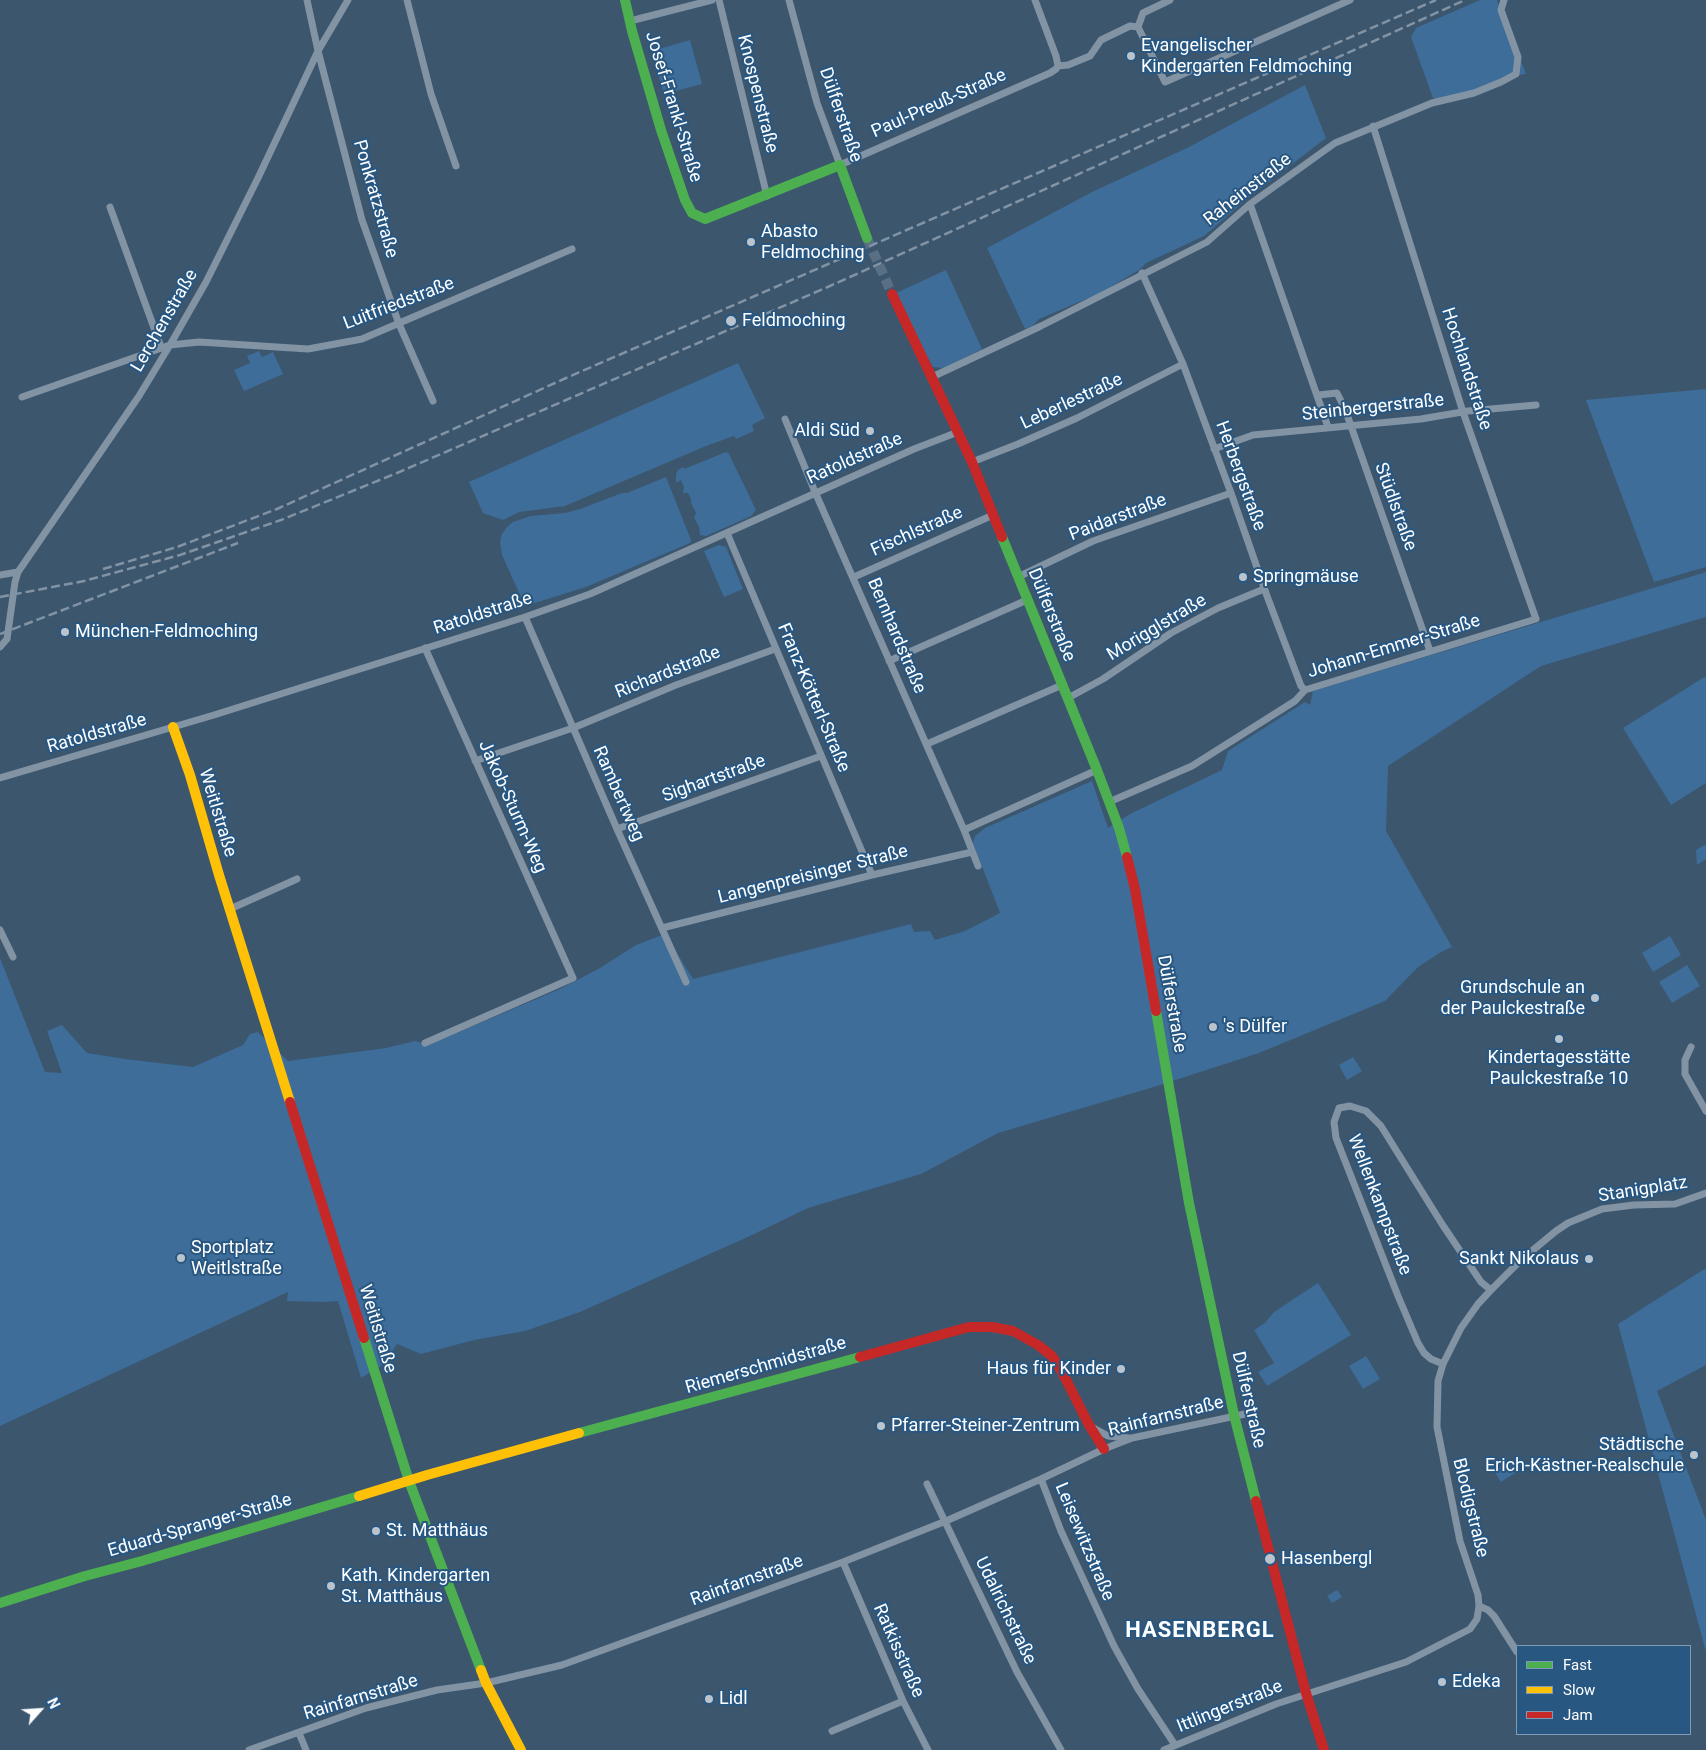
<!DOCTYPE html>
<html>
<head>
<meta charset="utf-8">
<style>
	body { margin:0 }
	#map { position:relative; width:1706px; height:1750px; overflow:hidden; background:#3c566e; font-family:Roboto,sans-serif }
	canvas { display:block }
	.legend { position:absolute; left:1516px; top:1645px; width:175px; height:90px; box-sizing:border-box; background:#285782; border:1px solid #7e9ab4; margin:0; padding:6px 9px; list-style:none; font-size:15px; color:#fff }
	.legend li { display:flex; align-items:center; gap:10px; height:25px }
	.legend b { width:25px; border:1px solid #7e9ab4 }
	.north { position:absolute; left:15px; top:1685px; width:50px; height:50px; -webkit-text-stroke:4px #285782; paint-order:stroke; rotate:64deg; font-size:14px; font-weight:700; line-height:20px; text-align:center; color:#fff }
	.north::after { content:''; display:block; margin:auto; width:18px; height:22px; background:#fff; clip-path:polygon(50% 0,100% 100%,50% 72%,0 100%) }
</style>
</head>
<body>
<div id="map">
<canvas width="1706" height="1750"></canvas>
<ul class="legend">
<li><b style="height:6px;background:#4caf50"></b>Fast</li>
<li><b style="height:6px;background:#ffc107"></b>Slow</li>
<li><b style="height:6px;background:#c62828"></b>Jam</li>
</ul>
<div class="north">N</div>
</div>
<script>
const g = document.querySelector('canvas').getContext('2d');
g.lineJoin = 'round';
function fillPath(path, color) {
  g.fillStyle = color;
  g.fill(path, 'evenodd');
}
function poly(rows) {
  const path = new Path2D();
  for (const r of rows) {
    path.moveTo(r[0], r[1]);
    for (let i = 2; i < r.length; i += 2) path.lineTo(r[i], r[i + 1]);
  }
  return path;
}
function strokePath(path, color, width, dash) {
  g.strokeStyle = color;
  g.lineWidth = width;
  g.lineCap = dash ? 'butt' : 'round';
  g.setLineDash(dash || []);
  g.stroke(path);
}
function label(font, color, halo, rows, align = 'center') {
  g.font = font + ' Roboto,sans-serif';
  g.lineWidth = 4;
  g.setLineDash([]);
  g.textBaseline = 'middle';
  g.strokeStyle = halo;
  g.fillStyle = color;
  for (const [text, x, y, turn = 0] of rows) {
    g.save();
    g.translate(x, y);
    g.rotate((+turn || 0) * Math.PI / 180);
    g.textAlign = isNaN(turn) ? turn : align;
    if (halo) g.strokeText(text, 0, 0);
    g.fillText(text, 0, 0);
    g.restore();
  }
}
fillPath(poly([
	[1480,0,1497,0,1526,74,1512,76,1444,101,1433,98,1411,37,1416,28],
	[690,40,702,84,664,94,652,51],
	[1305,85,1326,138,1248,198,1204,236,1146,263,1139,270,1100,293,1039,319,1032,326,1025,329,987,248,1092,192,1189,147],
	[946,270,982,349,944,368,933,367,921,347,896,293],
	[259,351,262,357,273,352,283,374,244,391,234,370,250,363,247,356],
	[738,363,765,418,752,425,754,431,736,439,734,436,706,446,565,506,519,512,503,520,483,513,469,482],
	[1706,389,1706,567,1654,582,1586,400],
	[726,452,729,454,756,510,751,516,706,536,700,535,699,527,694,518,696,513,691,503,691,499,688,493,683,493,684,487,681,480,676,483,676,474,678,470,683,467,684,469],
	[666,477,691,540,690,543,586,587,525,606,502,555,500,542,502,534,507,527,513,522,531,516,565,513,580,509,622,493,627,493],
	[719,545,726,547,743,589,724,597,704,551],
	[1706,572,1706,617,1541,666,1388,766,1386,831,1452,947,1441,952,1418,967,1385,1001,1259,1053,1157,1086,998,1133,921,1174,808,1208,750,1236,580,1312,525,1331,474,1340,421,1354,397,1344,384,1364,361,1378,338,1301,324,1302,287,1301,288,1292,0,1426,0,958,45,1072,62,1073,47,1031,62,1025,87,1053,125,1059,193,1067,243,1045,250,1034,258,1032,288,1061,386,1048,415,1041,429,1045,562,988,600,968,636,945,665,934,693,979,911,924,914,932,930,931,935,940,965,931,1000,913,973,843,975,836,985,828,1092,781,1108,828,1130,814,1222,770,1228,751,1305,702,1310,705,1313,691],
	[1706,676,1706,783,1671,805,1623,728],
	[1706,844,1706,859,1697,865,1696,850],
	[1670,936,1681,955,1653,972,1642,953],
	[1687,965,1700,986,1672,1003,1659,982],
	[1353,1057,1362,1071,1347,1080,1339,1065],
	[1706,1268,1706,1365,1657,1391,1706,1520,1706,1652,1618,1324],
	[1318,1283,1351,1335,1267,1386,1258,1372,1274,1363,1254,1330,1265,1323,1274,1312],
	[1366,1356,1380,1379,1363,1389,1349,1366],
	[1508,1462,1515,1473,1501,1482,1494,1471],
	[1337,1590,1342,1597,1332,1603,1327,1596]
]), '#3d6d98');
strokePath(poly([
	[867,238,892,294]
]), '#596f84', 10, [10, 5]);
strokePath(poly([
	[307,0,318,51,362,220,399,324,433,401],
	[407,0,431,94,456,166],
	[719,0,767,196],
	[789,0,817,103,840,165,1050,73,1056,69,1058,66],
	[1035,0,1056,56,1058,66],
	[630,21,712,0],
	[1138,27,1165,82,1350,0],
	[1138,27,1143,13,1170,0],
	[1058,66,1068,65,1090,56,1101,40,1130,26,1138,27],
	[1250,204,1328,427],
	[110,207,161,347],
	[1142,273,1183,364,1231,493,1267,596,1301,686,1305,690],
	[932,377,1041,326,1207,242,1250,204,1335,143,1432,103,1474,93,1501,82,1516,74,1518,57,1501,10,1504,0],
	[1318,395,1337,393,1345,409,1430,651],
	[22,397,170,345,199,342,308,349,362,339,572,249],
	[785,419,815,492,964,830,978,866],
	[1214,449,1253,435,1421,419,1468,411,1536,405],
	[972,462,1018,444,1077,418,1183,364],
	[727,533,872,875],
	[0,575,18,572],
	[854,577,993,515],
	[1018,577,1093,541,1231,493],
	[525,617,617,829,686,982],
	[0,647,7,639,15,582,18,572,139,396,170,345,206,282,258,178,318,51,348,0],
	[889,661,1027,600],
	[1068,698,1103,679,1171,633,1218,608,1264,589],
	[927,744,1062,685],
	[475,761,573,728,676,685,775,649],
	[0,778,214,715,525,617,590,594,914,449,958,432],
	[1109,802,1192,766,1295,701,1305,690,1536,619,1463,412,1373,126],
	[617,829,821,756],
	[964,830,1097,770],
	[230,909,297,879],
	[662,928,872,875,972,852],
	[0,930,13,957],
	[425,1043,573,978,425,648],
	[1691,1047,1685,1060,1685,1074,1706,1111],
	[1443,1364,1431,1359,1424,1353,1418,1343,1398,1296,1336,1138,1334,1122,1339,1108,1350,1106,1366,1111,1381,1126,1442,1224,1481,1282,1491,1290],
	[1090,1426,1108,1436,1129,1438],
	[1041,1479,1061,1531,1114,1646,1138,1689,1175,1745],
	[927,1484,1017,1672,1061,1750],
	[843,1562,903,1701,928,1750],
	[1479,1606,1488,1610,1494,1616,1517,1652],
	[832,1731,903,1701],
	[299,1733,306,1750],
	[249,1750,366,1708,437,1690,486,1683,562,1665,843,1562,946,1521,1041,1479,1104,1449,1132,1438,1245,1414],
	[1164,1750,1276,1704,1406,1662,1470,1629,1477,1619,1479,1606,1478,1595,1460,1541,1437,1427,1438,1381,1443,1364,1461,1328,1478,1304,1491,1290,1521,1260,1556,1231,1568,1223,1602,1209,1634,1205,1675,1204,1706,1193]
]), '#8293a4', 7);
strokePath(poly([
	[625,0,632,31,661,130,685,200,692,213,705,219,840,165,867,238],
	[1002,537,1097,770,1119,828,1127,857],
	[1156,1011,1189,1203,1234,1415,1256,1501],
	[364,1338,409,1481,481,1670],
	[579,1433,860,1357],
	[0,1603,85,1576,142,1561,359,1496]
]), '#4caf50', 10);
strokePath(poly([
	[173,727,190,775,219,875,290,1102],
	[359,1496,427,1475,579,1433],
	[481,1670,486,1683,521,1750]
]), '#ffc107', 10);
strokePath(poly([
	[892,294,972,462,1002,537],
	[1127,857,1135,889,1156,1011],
	[290,1102,364,1338],
	[860,1357,969,1327,992,1327,1013,1331,1038,1345,1052,1356,1061,1370,1089,1425,1104,1449],
	[1256,1501,1306,1693,1324,1750]
]), '#c62828', 10);
strokePath(poly([
	[103,569,177,547,277,509,566,378,1436,0],
	[0,597,84,581,180,555,281,520,397,473,830,286,1465,0],
	[0,634,238,543]
]), '#8293a4', 2.5, [9, 4]);
for (const [x, y, r, color] of [
	[1131,56,5,"#bbc4cc"],
	[751,242,5,"#bbc4cc"],
	[731,321,6,"#bbc4cc"],
	[870,431,5,"#bbc4cc"],
	[1243,577,5,"#bbc4cc"],
	[65,632,5,"#bbc4cc"],
	[1595,998,5,"#bbc4cc"],
	[1213,1027,5,"#bbc4cc"],
	[1559,1039,5,"#bbc4cc"],
	[181,1258,5,"#bbc4cc"],
	[1589,1259,5,"#bbc4cc"],
	[1121,1369,5,"#bbc4cc"],
	[881,1426,5,"#bbc4cc"],
	[1694,1455,5,"#bbc4cc"],
	[376,1531,5,"#bbc4cc"],
	[1270,1559,6,"#bbc4cc"],
	[331,1586,5,"#bbc4cc"],
	[1442,1682,5,"#bbc4cc"],
	[709,1699,5,"#bbc4cc"]
]) {
  const dot = new Path2D();
  dot.arc(x, y, r, 0, 2 * Math.PI);
  g.fillStyle = color;
  g.fill(dot);
  strokePath(dot, '#285782', 2);
}
label('18px', '#fff', '#285782', [
	["Evangelischer",1141,46],
	["Kindergarten Feldmoching",1141,67],
	["Abasto",761,232],
	["Feldmoching",761,253],
	["Feldmoching",742,321],
	["Aldi Süd",860,431,"right"],
	["Springmäuse",1253,577],
	["München-Feldmoching",75,632],
	["Grundschule an",1585,988,"right"],
	["der Paulckestraße",1585,1009,"right"],
	["'s Dülfer",1223,1027],
	["Kindertagesstätte",1559,1058,"center"],
	["Paulckestraße 10",1559,1079,"center"],
	["Sportplatz",191,1248],
	["Weitlstraße",191,1269],
	["Sankt Nikolaus",1579,1259,"right"],
	["Haus für Kinder",1111,1369,"right"],
	["Pfarrer-Steiner-Zentrum",891,1426],
	["Städtische",1684,1445,"right"],
	["Erich-Kästner-Realschule",1684,1466,"right"],
	["St. Matthäus",386,1531],
	["Hasenbergl",1281,1559],
	["Kath. Kindergarten",341,1576],
	["St. Matthäus",341,1597],
	["Edeka",1452,1682],
	["Lidl",719,1699]
], 'left');
label('18px', '#fff', '#285782', [
	["Knospenstraße",757,94,76],
	["Paul-Preuß-Straße",939,104,-24],
	["Josef-Frankl-Straße",673,107,73],
	["Dülferstraße",840,115,71],
	["Raheinstraße",1248,190,-38],
	["Ponkratzstraße",375,199,74],
	["Luitfriedstraße",399,304,-21],
	["Lerchenstraße",165,321,-60],
	["Hochlandstraße",1466,369,72],
	["Leberlestraße",1072,402,-25],
	["Steinbergerstraße",1373,408,-6],
	["Ratoldstraße",855,459,-24],
	["Herbergstraße",1240,476,70],
	["Stüdlstraße",1395,507,70],
	["Paidarstraße",1118,518,-21],
	["Fischlstraße",917,532,-24],
	["Ratoldstraße",483,614,-18],
	["Dülferstraße",1051,615,68],
	["Morigglstraße",1157,628,-31],
	["Bernhardstraße",896,636,67],
	["Johann-Emmer-Straße",1394,647,-17],
	["Richardstraße",668,673,-22],
	["Franz-Kötterl-Straße",813,698,67],
	["Ratoldstraße",97,734,-16],
	["Sighartstraße",714,779,-20],
	["Rambertweg",618,794,66],
	["Jakob-Sturm-Weg",512,807,66],
	["Weitlstraße",217,813,73],
	["Langenpreisinger Straße",813,875,-14],
	["Dülferstraße",1171,1004,80],
	["Stanigplatz",1643,1190,-9],
	["Wellenkampstraße",1379,1205,69],
	["Weitlstraße",377,1329,73],
	["Riemerschmidstraße",766,1366,-16],
	["Dülferstraße",1248,1400,77],
	["Rainfarnstraße",1166,1417,-14],
	["Blodigstraße",1470,1508,76],
	["Eduard-Spranger-Straße",200,1526,-16],
	["Leisewitzstraße",1084,1542,67],
	["Rainfarnstraße",747,1581,-20],
	["Udalrichstraße",1005,1611,64],
	["Ratkisstraße",898,1651,66],
	["Rainfarnstraße",361,1698,-17],
	["Ittlingerstraße",1230,1707,-22]
]);
g.letterSpacing = '1px';
label('bold 22px', '#fff', '#285782', [
	["HASENBERGL",1200,1631]
]);
g.letterSpacing = '0px';
</script>
</body>
</html>
